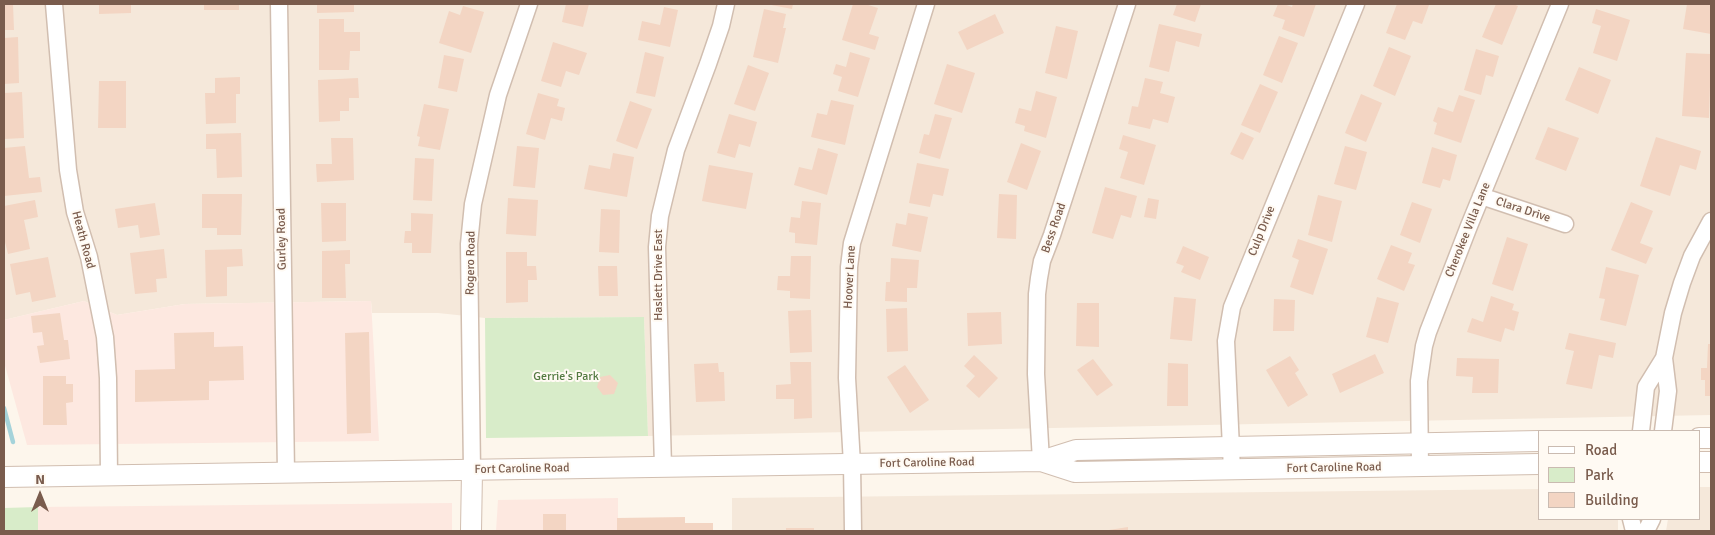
<!DOCTYPE html>
<html>
<head>
<meta charset="utf-8">
<style>
	body { margin:0 }
	#map { position:relative; width:1715px; height:535px; overflow:hidden; background:#fdf6ec; font-family:Signika,sans-serif }
	canvas { display:block }
	.frame { position:absolute; inset:0; border:5px solid #7a5c4d; pointer-events:none }
	.legend { position:absolute; left:1538px; top:430px; width:162px; height:90px; box-sizing:border-box; background:#fffaf3; border:1px solid #cabbb1; margin:0; padding:6px 9px; list-style:none; font-size:15px; color:#7a5c4d }
	.legend li { display:flex; align-items:center; gap:10px; height:25px }
	.legend b { width:25px; border:1px solid #cabbb1 }
	.north { position:absolute; left:15px; top:470px; width:50px; height:50px; -webkit-text-stroke:4px #fffaf3; paint-order:stroke; rotate:0deg; font-size:14px; font-weight:700; line-height:20px; text-align:center; color:#7a5c4d }
	.north::after { content:''; display:block; margin:auto; width:18px; height:22px; background:#7a5c4d; clip-path:polygon(50% 0,100% 100%,50% 72%,0 100%) }
</style>
</head>
<body>
<div id="map">
<canvas width="1715" height="535"></canvas>
<div class="frame"></div>
<ul class="legend">
<li><b style="height:6px;background:#fff"></b>Road</li>
<li><b style="height:14px;background:#d8ecc9"></b>Park</li>
<li><b style="height:14px;background:#f3d5c3"></b>Building</li>
</ul>
<div class="north">N</div>
</div>
<script>
const g = document.querySelector('canvas').getContext('2d');
g.lineJoin = 'round';
function fillPath(path, color) {
  g.fillStyle = color;
  g.fill(path, 'evenodd');
}
function poly(rows) {
  const path = new Path2D();
  for (const r of rows) {
    path.moveTo(r[0], r[1]);
    for (let i = 2; i < r.length; i += 2) path.lineTo(r[i], r[i + 1]);
  }
  return path;
}
function strokePath(path, color, width, dash) {
  g.strokeStyle = color;
  g.lineWidth = width;
  g.lineCap = dash ? 'butt' : 'round';
  g.setLineDash(dash || []);
  g.stroke(path);
}
function label(font, color, halo, rows, align = 'center') {
  g.font = font + ' Signika,sans-serif';
  g.lineWidth = 4;
  g.setLineDash([]);
  g.textBaseline = 'middle';
  g.strokeStyle = halo;
  g.fillStyle = color;
  for (const [text, x, y, turn = 0] of rows) {
    g.save();
    g.translate(x, y);
    g.rotate((+turn || 0) * Math.PI / 180);
    g.textAlign = isNaN(turn) ? turn : align;
    if (halo) g.strokeText(text, 0, 0);
    g.fillText(text, 0, 0);
    g.restore();
  }
}
fillPath(poly([
	[4,4,1711,4,1711,415,648,436,644,317,485,318,438,313,372,313,371,301,185,304,117,315,84,301,4,320],
	[1699,487,1711,487,1711,531,1666,531,1668,519,1699,519],
	[1539,489,1539,519,1618,519,1618,531,732,531,732,498]
]), '#f5e8da');
fillPath(poly([
	[84,301,117,315,185,304,371,301,379,441,27,445,4,362,4,320],
	[618,498,618,531,496,531,498,500],
	[452,503,452,531,38,531,38,507]
]), '#fde8e0');
fillPath(poly([
	[644,317,648,436,486,438,485,318],
	[38,507,38,531,4,531,4,508]
]), '#d8ecc9');
strokePath(poly([
	[4,408,13,442]
]), '#a5d3da', 4.5);
fillPath(poly([
	[4,4,13,4,14,30,4,30],
	[99,4,131,4,131,13,99,14],
	[204,4,239,4,239,10,204,10],
	[317,4,354,4,354,12,317,13],
	[566,4,589,4,583,27,562,22],
	[766,4,793,4,792,9],
	[853,4,865,4,878,8,869,34,879,37,875,50,842,40],
	[1177,4,1201,4,1195,22,1173,15],
	[1278,4,1284,4,1292,7,1293,4,1316,4,1304,37,1282,29,1285,20,1273,16],
	[1397,4,1429,5,1422,24,1413,21,1405,40,1386,33],
	[1496,4,1513,4,1518,6,1502,45,1482,37],
	[1687,4,1711,4,1711,34,1683,29],
	[463,6,484,12,471,53,439,43,449,11,460,15],
	[664,7,678,10,670,47,638,40,642,21,660,25],
	[764,9,786,14,783,28,786,28,778,63,753,57],
	[1596,9,1630,20,1617,61,1593,53,1601,26,1592,23],
	[995,14,1004,33,967,50,958,32],
	[319,19,344,19,344,32,360,32,360,51,350,51,349,70,319,70],
	[1159,24,1202,34,1199,47,1176,41,1169,72,1149,67],
	[1056,26,1078,31,1067,79,1045,73],
	[1279,36,1298,43,1282,83,1263,75],
	[18,37,19,83,4,84,4,38],
	[553,42,587,53,579,75,566,71,561,87,541,81],
	[1389,47,1411,56,1395,96,1373,86],
	[1476,49,1499,56,1493,77,1486,75,1481,95,1464,90],
	[645,52,664,57,655,97,636,93],
	[850,52,870,58,858,97,838,91,842,77,833,74,836,64,846,67],
	[1686,53,1711,54,1709,118,1682,116],
	[444,55,464,59,457,92,438,88],
	[947,64,975,73,962,113,934,104],
	[748,65,769,73,755,111,734,104],
	[1579,67,1611,80,1598,114,1565,100],
	[240,77,240,94,236,94,236,123,206,124,205,93,215,93,215,78],
	[358,78,359,98,349,98,349,111,340,111,340,121,319,122,318,80],
	[1145,78,1163,82,1160,93,1175,97,1168,123,1153,119,1150,129,1128,124,1132,106,1138,107],
	[99,81,126,81,126,128,98,128],
	[1260,84,1278,92,1260,133,1241,125],
	[1036,91,1057,97,1046,138,1024,131,1025,126,1015,123,1019,108,1031,111],
	[22,92,24,138,4,139,4,93],
	[538,93,559,99,557,106,565,108,562,121,551,118,545,140,526,134],
	[1361,94,1382,103,1366,142,1345,133],
	[1459,95,1475,100,1461,143,1434,134,1437,123,1433,121,1438,107,1453,112],
	[831,100,854,105,845,145,811,137,817,113,827,115],
	[630,101,652,109,637,149,616,141],
	[424,104,449,109,440,150,418,146,420,137,417,136],
	[729,114,757,122,750,147,739,144,735,158,717,153],
	[935,114,952,118,940,159,919,153,924,134,929,135],
	[1548,127,1579,138,1566,171,1535,159],
	[1241,132,1254,138,1243,160,1230,154],
	[241,133,242,177,217,178,216,149,206,149,206,134],
	[1123,135,1156,145,1144,185,1120,178,1128,152,1119,149],
	[1656,137,1701,151,1696,170,1680,165,1670,196,1640,186],
	[331,138,353,138,354,180,317,182,316,164,332,164],
	[1021,143,1041,151,1027,190,1007,182],
	[25,146,29,178,40,177,42,192,4,196,4,148],
	[517,146,539,148,535,188,513,186],
	[1345,146,1367,152,1356,190,1334,184],
	[1432,147,1457,155,1450,181,1443,179,1440,188,1422,183],
	[818,148,838,154,827,195,794,185,799,167,812,170],
	[613,153,634,157,627,197,584,189,589,165,610,169],
	[415,158,434,159,432,201,413,200],
	[917,163,949,169,943,196,933,194,930,207,909,203],
	[709,165,753,173,746,209,702,201],
	[1105,187,1137,196,1131,218,1121,215,1113,239,1092,233],
	[202,194,242,194,241,235,217,235,217,228,202,228],
	[999,194,1017,195,1016,239,997,238],
	[1318,195,1342,201,1332,242,1308,235],
	[508,198,538,200,536,236,506,234],
	[1148,198,1159,200,1156,219,1144,217],
	[35,200,38,217,24,220,30,249,8,254,4,238,4,206],
	[802,201,821,203,817,245,795,243,795,233,789,232,791,217,800,218],
	[1412,202,1432,209,1420,243,1400,235],
	[1631,202,1653,211,1640,243,1653,248,1646,264,1611,250],
	[155,203,160,235,140,238,138,225,118,228,115,209],
	[321,203,346,203,346,241,322,242],
	[601,209,620,210,619,253,599,252],
	[411,213,433,214,431,253,412,253,412,243,404,243,405,231,411,231],
	[908,213,928,217,921,252,892,246,896,223,906,225],
	[1507,237,1528,244,1513,291,1492,284],
	[1298,239,1328,249,1313,295,1290,287,1299,260,1292,257],
	[1391,245,1412,253,1408,263,1415,265,1404,291,1377,279],
	[1183,246,1209,257,1200,280,1181,272,1184,266,1176,263],
	[164,249,167,278,156,279,157,292,135,294,130,253],
	[242,249,243,266,227,267,227,296,206,297,205,250],
	[350,250,350,264,345,264,346,298,322,298,322,251],
	[506,252,527,252,527,266,536,266,537,280,528,280,528,302,506,303],
	[791,256,811,256,810,299,790,298,790,291,777,290,778,276,790,276],
	[48,257,56,297,32,302,30,292,16,295,10,264],
	[891,258,919,260,917,288,907,288,907,302,885,301,886,282,890,282],
	[598,266,617,266,618,296,599,296],
	[1606,267,1639,275,1626,326,1600,320,1605,299,1599,298],
	[1491,296,1514,304,1512,310,1519,312,1514,331,1505,328,1501,342,1467,332,1472,318,1483,322],
	[1174,297,1196,299,1192,341,1170,339],
	[1377,297,1399,303,1388,343,1366,337],
	[1274,299,1295,300,1294,331,1273,331],
	[1077,303,1099,303,1099,347,1076,346],
	[907,308,908,351,887,352,886,309],
	[811,310,812,352,790,353,788,311],
	[1001,312,1002,344,968,346,967,313],
	[60,313,64,340,68,340,70,359,40,363,37,346,44,345,42,332,33,333,31,316],
	[214,332,214,347,243,346,244,380,209,381,209,400,135,402,135,370,175,369,174,333],
	[369,332,371,433,347,434,345,333],
	[1569,333,1616,343,1613,358,1599,355,1592,389,1566,384,1574,351,1565,349],
	[1708,344,1711,344,1711,396,1705,396,1705,380,1701,380,1701,368,1707,368],
	[1375,354,1384,373,1340,393,1332,374],
	[974,355,998,378,979,398,966,386,975,376,964,366],
	[1290,356,1299,370,1295,373,1308,395,1288,407,1266,370],
	[1457,358,1499,359,1498,393,1472,393,1473,377,1456,376],
	[1093,359,1113,385,1097,396,1077,370],
	[790,362,811,362,812,418,794,419,794,399,776,399,776,385,791,384],
	[718,363,719,372,724,372,725,401,696,402,694,364],
	[1168,363,1188,364,1188,406,1167,406],
	[905,365,929,400,910,413,887,377],
	[610,375,618,383,614,394,603,395,597,387,600,377],
	[43,376,66,376,66,384,73,384,73,402,66,403,67,425,43,425],
	[543,514,566,514,566,531,543,531],
	[685,517,685,523,713,523,713,531,617,531,617,518],
	[1128,527,1128,531,1109,531,1109,530],
	[786,528,814,528,814,531,786,531]
]), '#f3d5c3');
const minor = poly([
	[54,4,68,170,75,212,89,257,105,337,108,378,109,476],
	[279,4,286,473],
	[1481,196,1565,224],
	[1641,431,1646,387,1664,358],
	[1663,431,1668,391,1664,358,1673,313,1682,283,1692,256,1711,221],
	[1041,461,1036,374,1037,294,1039,278,1042,261,1052,235,1127,4],
	[1420,466,1419,381,1424,346,1428,332,1469,226,1560,4],
	[663,467,657,247,660,216,676,150,708,64,721,26,726,4],
	[1232,470,1226,341,1232,307,1356,4],
	[472,471,469,244,473,204,498,95,529,4],
	[1631,519,1634,531],
	[853,531,852,464,847,378,849,267,852,243,926,4],
	[1646,531,1652,519]
]);
const tertiary = poly([
	[1699,438,1711,438],
	[1041,461,1075,472,1539,464],
	[1699,462,1711,462],
	[4,477,1041,461,1076,450,1539,441],
	[471,531,472,471]
]);
strokePath(minor, '#d1beb0', 19);
strokePath(tertiary, '#d1beb0', 22);
strokePath(minor, '#fff', 16);
strokePath(tertiary, '#fff', 20);
label('12px', '#7a5c4d', '#fffaf3', [
	["Clara Drive",1523,210,18],
	["Bess Road",1054,228,-71],
	["Cherokee Villa Lane",1468,230,-68],
	["Culp Drive",1262,231,-68],
	["Gurley Road",282,239,-91],
	["Heath Road",83,240,75],
	["Rogero Road",471,263,-89],
	["Haslett Drive East",659,275,-90],
	["Hoover Lane",850,277,-87],
	["Fort Caroline Road",927,463,-1],
	["Fort Caroline Road",1334,468,-1],
	["Fort Caroline Road",522,469,-1]
]);
label('12px', '#537a41', '#fffaf3', [
	["Gerrie's Park",566,377]
]);
</script>
</body>
</html>
